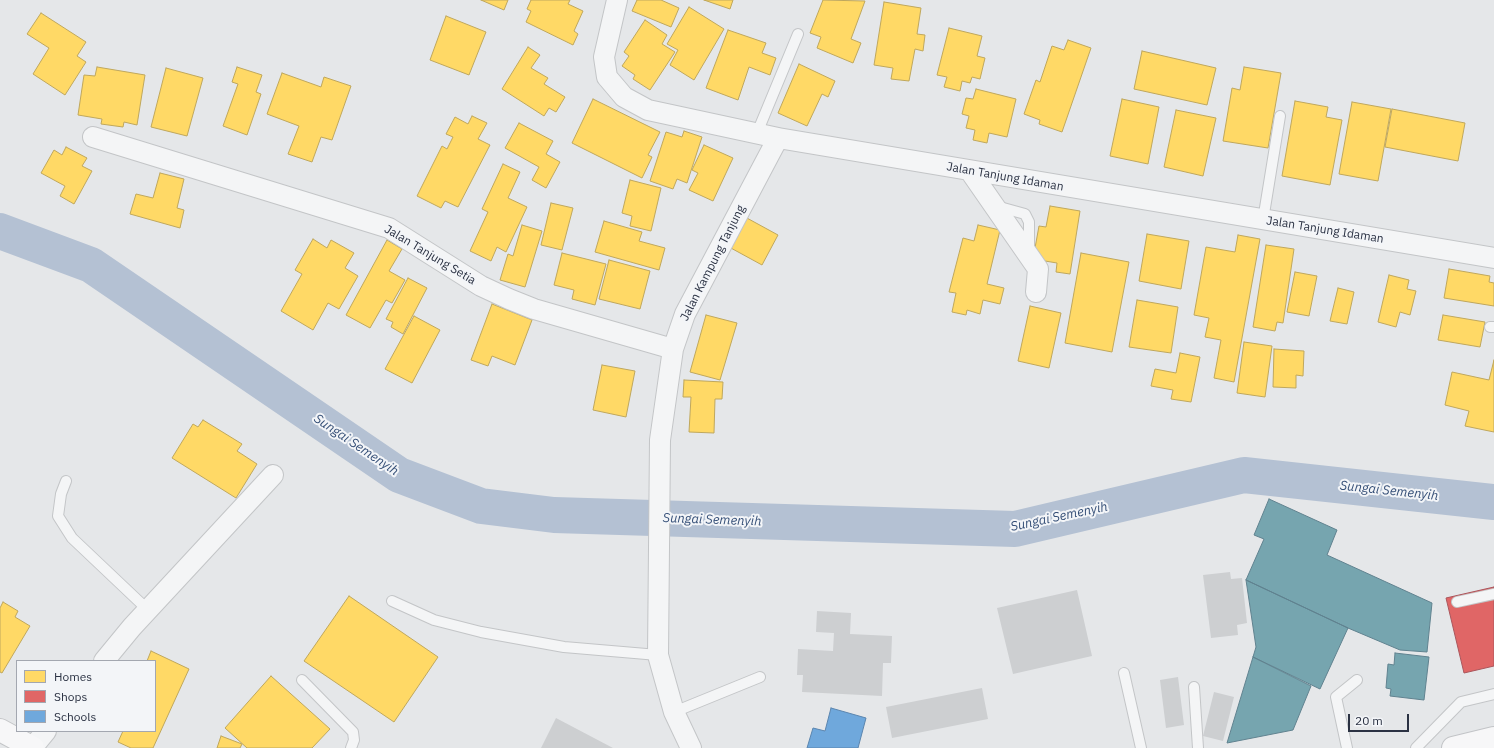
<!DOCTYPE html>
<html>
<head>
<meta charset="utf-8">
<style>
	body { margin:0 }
	#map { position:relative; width:1494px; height:748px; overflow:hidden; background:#e5e7e9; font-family:"IBM Plex Sans",sans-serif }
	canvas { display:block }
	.legend { position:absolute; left:16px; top:660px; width:140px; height:72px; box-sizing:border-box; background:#f3f5f8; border:1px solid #a3a7b0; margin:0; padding:5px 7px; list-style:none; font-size:12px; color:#2b3243 }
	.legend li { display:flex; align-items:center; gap:8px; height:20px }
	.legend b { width:20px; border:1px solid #a3a7b0 }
	.scale { position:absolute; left:1348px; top:714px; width:61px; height:18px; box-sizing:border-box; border:2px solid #2b3243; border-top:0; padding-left:5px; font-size:12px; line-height:14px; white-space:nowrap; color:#2b3243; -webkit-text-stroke:3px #f3f5f8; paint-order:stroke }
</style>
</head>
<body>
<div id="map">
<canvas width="1494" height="748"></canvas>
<ul class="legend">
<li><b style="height:11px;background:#ffd966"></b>Homes</li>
<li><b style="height:11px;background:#e06666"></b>Shops</li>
<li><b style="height:11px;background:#6fa8dc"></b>Schools</li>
</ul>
<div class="scale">20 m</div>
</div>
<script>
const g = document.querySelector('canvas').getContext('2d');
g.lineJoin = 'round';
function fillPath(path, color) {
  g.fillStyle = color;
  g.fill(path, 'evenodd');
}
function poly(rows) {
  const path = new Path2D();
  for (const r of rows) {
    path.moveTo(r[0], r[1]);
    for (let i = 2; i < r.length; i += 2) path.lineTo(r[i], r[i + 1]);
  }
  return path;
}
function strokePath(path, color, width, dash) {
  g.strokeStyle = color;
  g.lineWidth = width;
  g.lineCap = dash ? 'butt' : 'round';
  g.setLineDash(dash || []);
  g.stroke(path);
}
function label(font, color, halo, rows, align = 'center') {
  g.font = font + ' "IBM Plex Sans",sans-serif';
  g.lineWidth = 4;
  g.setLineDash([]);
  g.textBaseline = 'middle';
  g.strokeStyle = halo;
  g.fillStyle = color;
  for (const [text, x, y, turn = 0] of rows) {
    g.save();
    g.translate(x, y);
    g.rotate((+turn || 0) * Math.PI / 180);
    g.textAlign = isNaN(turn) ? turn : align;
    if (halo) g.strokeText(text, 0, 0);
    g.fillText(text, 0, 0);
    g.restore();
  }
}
const homes = poly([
	[481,0,508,0,504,10,481,0],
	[531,0,570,0,568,4,583,11,574,31,578,34,573,45,526,22,531,11,527,9,531,0],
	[637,0,661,0,679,8,671,27,632,11,637,0],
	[704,0,733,0,730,9,704,0],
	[823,0,865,1,851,39,861,43,853,63,817,48,821,37,810,33,823,0],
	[884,2,921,8,917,34,925,35,923,51,915,49,909,81,891,79,893,68,874,65,884,2],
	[689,7,724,29,694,80,670,65,678,50,667,44,689,7],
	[41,13,86,42,77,56,86,62,65,95,33,74,49,48,27,34,41,13],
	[446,16,486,32,469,75,430,60,446,16],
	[645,20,667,35,662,44,675,52,650,90,633,79,635,75,622,66,629,56,624,52,645,20],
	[949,28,982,36,977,56,985,58,980,79,972,77,970,83,962,81,960,91,944,87,947,77,937,75,949,28],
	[728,30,766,43,762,53,776,58,770,75,749,67,738,100,706,88,728,30],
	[1068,40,1091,48,1062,132,1039,124,1040,120,1024,114,1036,80,1040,82,1052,46,1064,50,1068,40],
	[528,47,540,55,531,68,548,78,544,84,565,97,556,112,549,108,544,116,502,89,528,47],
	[1142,51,1216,68,1207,105,1134,89,1142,51],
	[799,64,835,81,828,97,822,94,807,126,778,113,799,64],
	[97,67,145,75,137,125,124,122,123,127,101,124,102,119,78,115,84,75,95,76,97,67],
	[237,67,262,75,256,92,261,94,247,135,223,126,238,84,232,82,237,67],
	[1244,67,1281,73,1268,148,1223,141,1232,88,1240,90,1244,67],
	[166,68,203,78,187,136,151,127,166,68],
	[282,73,321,87,324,77,351,86,332,140,321,137,312,162,288,154,299,126,267,114,282,73],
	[976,89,1016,99,1007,137,989,133,987,143,973,140,975,130,966,128,969,116,962,114,966,98,973,99,976,89],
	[593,99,660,132,648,155,652,157,642,178,572,143,593,99],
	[1122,99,1159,107,1148,164,1110,156,1122,99],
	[1295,101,1328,107,1326,117,1342,120,1330,185,1282,176,1295,101],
	[1352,102,1391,109,1378,181,1339,174,1352,102],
	[1392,109,1465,123,1458,161,1385,147,1392,109],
	[1176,110,1216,118,1203,176,1164,167,1176,110],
	[472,116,487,123,478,139,490,145,458,207,445,201,441,208,417,196,442,146,447,149,453,137,446,134,455,117,468,124,472,116],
	[519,123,553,141,546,154,560,162,546,188,532,180,539,167,505,148,519,123],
	[684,131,702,137,687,183,677,179,673,189,650,181,666,132,682,137,684,131],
	[704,145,733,158,713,201,689,190,698,173,692,170,704,145],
	[66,147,87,158,82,166,92,171,74,204,60,196,65,186,41,173,54,150,62,155,66,147],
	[503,164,520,172,508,198,527,207,506,252,497,247,491,261,470,251,488,212,482,209,503,164],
	[160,173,184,179,177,208,184,210,180,228,130,214,136,194,153,198,160,173],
	[630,180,661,188,651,231,630,226,632,216,622,213,630,180],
	[551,203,573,208,562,250,541,245,551,203],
	[1050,206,1080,211,1070,274,1056,272,1057,263,1033,259,1039,226,1046,227,1050,206],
	[745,217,778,235,762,265,729,247,745,217],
	[604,221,642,232,639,241,665,248,659,270,595,252,604,221],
	[522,225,542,231,525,287,500,280,508,254,513,256,522,225],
	[978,225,1000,230,987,284,1004,288,1000,304,983,300,980,314,967,310,966,315,952,312,956,293,949,292,963,238,974,241,978,225],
	[1147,234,1189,241,1181,289,1139,281,1147,234],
	[1238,235,1260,239,1234,382,1214,378,1221,340,1205,337,1209,318,1194,315,1206,247,1235,252,1238,235],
	[313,239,327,248,331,240,354,253,345,268,358,276,339,309,328,303,313,330,281,311,302,274,295,270,313,239],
	[387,240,402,249,389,271,405,280,392,303,386,300,370,328,346,315,387,240],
	[1266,245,1294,249,1283,323,1277,322,1275,331,1253,327,1266,245],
	[562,253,606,264,595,305,572,299,574,290,554,285,562,253],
	[1081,253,1129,262,1112,352,1065,343,1081,253],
	[609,260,650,271,640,309,599,299,609,260],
	[1449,269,1490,276,1489,282,1494,283,1494,306,1444,298,1449,269],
	[1295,272,1317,276,1309,316,1287,312,1295,272],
	[1389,275,1409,280,1407,289,1416,291,1410,315,1400,312,1396,327,1378,322,1389,275],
	[408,278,427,288,403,334,391,327,393,322,386,319,408,278],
	[1338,288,1354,292,1347,324,1330,321,1338,288],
	[1137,300,1178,307,1171,353,1129,347,1137,300],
	[492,304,532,320,515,365,492,356,488,366,471,360,492,304],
	[1030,306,1061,313,1049,368,1018,361,1030,306],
	[706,315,737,323,720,380,690,372,706,315],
	[1443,315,1485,322,1480,347,1438,340,1443,315],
	[414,316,440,330,412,383,385,369,414,316],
	[1244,342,1272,346,1265,397,1237,393,1244,342],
	[1274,349,1304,351,1303,376,1296,375,1296,388,1273,387,1274,349],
	[1180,353,1200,357,1191,402,1171,399,1173,390,1151,386,1155,369,1176,373,1180,353],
	[1494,360,1494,432,1465,426,1469,411,1445,405,1452,372,1489,380,1494,360],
	[602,365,635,371,626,417,593,410,602,365],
	[684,380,723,382,722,399,715,399,714,433,689,432,691,397,683,397,684,380],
	[203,420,242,444,237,451,257,464,236,498,172,458,193,424,198,427,203,420],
	[349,596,438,657,394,722,304,661,349,596],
	[3,602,18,611,15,617,30,626,2,673,0,672,0,608,3,602],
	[151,651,189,669,153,748,131,748,118,742,123,731,155,731,155,661,147,661,151,651],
	[271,676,330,729,312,748,247,748,225,728,271,676],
	[221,736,242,744,240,748,217,748,221,736]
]);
fillPath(homes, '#ffd966');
strokePath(homes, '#bfa75c', 1);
const shops = poly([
	[1494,587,1494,666,1464,673,1446,598,1494,587]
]);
fillPath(shops, '#e06666');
strokePath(shops, '#aa565c', 1);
const schools = poly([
	[831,708,866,718,858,748,807,748,813,728,825,731,831,708]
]);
fillPath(schools, '#6fa8dc');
strokePath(schools, '#5b85ae', 1);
const public = poly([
	[1269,499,1337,530,1327,555,1432,603,1427,652,1400,650,1348,628,1246,580,1264,539,1254,535,1269,499],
	[1246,580,1348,628,1320,689,1253,657,1256,647,1246,580],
	[1395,653,1429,657,1424,700,1390,696,1391,689,1386,688,1388,664,1394,665,1395,653],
	[1253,657,1311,686,1293,730,1227,743,1253,657]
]);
fillPath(public, '#76a5af');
strokePath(public, '#60828f', 1);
strokePath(poly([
	[0,231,91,265,399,475,481,506,554,515,1015,529,1244,475,1494,502]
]), '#b4c1d3', 36);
fillPath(poly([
	[1230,572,1231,579,1242,578,1247,623,1237,625,1238,635,1211,638,1203,575],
	[1077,590,1092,656,1013,674,997,608],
	[817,611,851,613,850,634,892,636,891,663,883,663,882,696,802,692,803,675,797,675,798,649,833,651,834,633,816,632],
	[1178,677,1184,725,1166,728,1160,680],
	[982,688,988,719,892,738,886,707],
	[1214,692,1234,697,1223,741,1203,736],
	[556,718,613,748,541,748]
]), '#cdcfd1');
const lane = poly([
	[757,133,798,34],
	[996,206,1025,214,1029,222,1029,251],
	[1263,220,1280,116],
	[1490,327,1494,327],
	[66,481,61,494,58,516,72,538,148,610],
	[392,601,434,620,481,632,564,647,658,655],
	[1457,602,1494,594],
	[1124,673,1141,748],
	[302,680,353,732,354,740,351,748],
	[1194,687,1198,748],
	[674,712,760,677],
	[1347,748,1336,697,1357,680],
	[1416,748,1461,702,1494,694]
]);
const street = poly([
	[617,0,604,57,607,77,624,97,648,110,778,138,1494,258],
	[93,137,389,228,481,286,509,299,534,309,673,349],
	[970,171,1038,269,1036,292],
	[104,661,132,627,273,475],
	[32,748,46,731],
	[691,748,674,712,658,655,660,440,673,349,685,314,778,138]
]);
const secondary = poly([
	[0,730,33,748]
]);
const primary = poly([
	[1453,748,1494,738]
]);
strokePath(lane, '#c3c5c7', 12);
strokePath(street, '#c3c5c7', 22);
strokePath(secondary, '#c3c5c7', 24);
strokePath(primary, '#c2c4c7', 24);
strokePath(lane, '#f4f5f6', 10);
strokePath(street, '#f4f5f6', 20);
strokePath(secondary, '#f7f7f8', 22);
strokePath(primary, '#f7f7f8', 22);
label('12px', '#2b3243', '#f3f5f8', [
	["Jalan Tanjung Idaman",1005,177,10],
	["Jalan Tanjung Idaman",1325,230,9],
	["Jalan Tanjung Setia",430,255,31],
	["Jalan Kampung Tanjung",713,263,-63]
]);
label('italic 13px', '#354f77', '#f3f5f8', [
	["Sungai Semenyih",356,445,34],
	["Sungai Semenyih",1389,491,6],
	["Sungai Semenyih",1059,517,-12],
	["Sungai Semenyih",712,520,2]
]);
</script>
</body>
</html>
